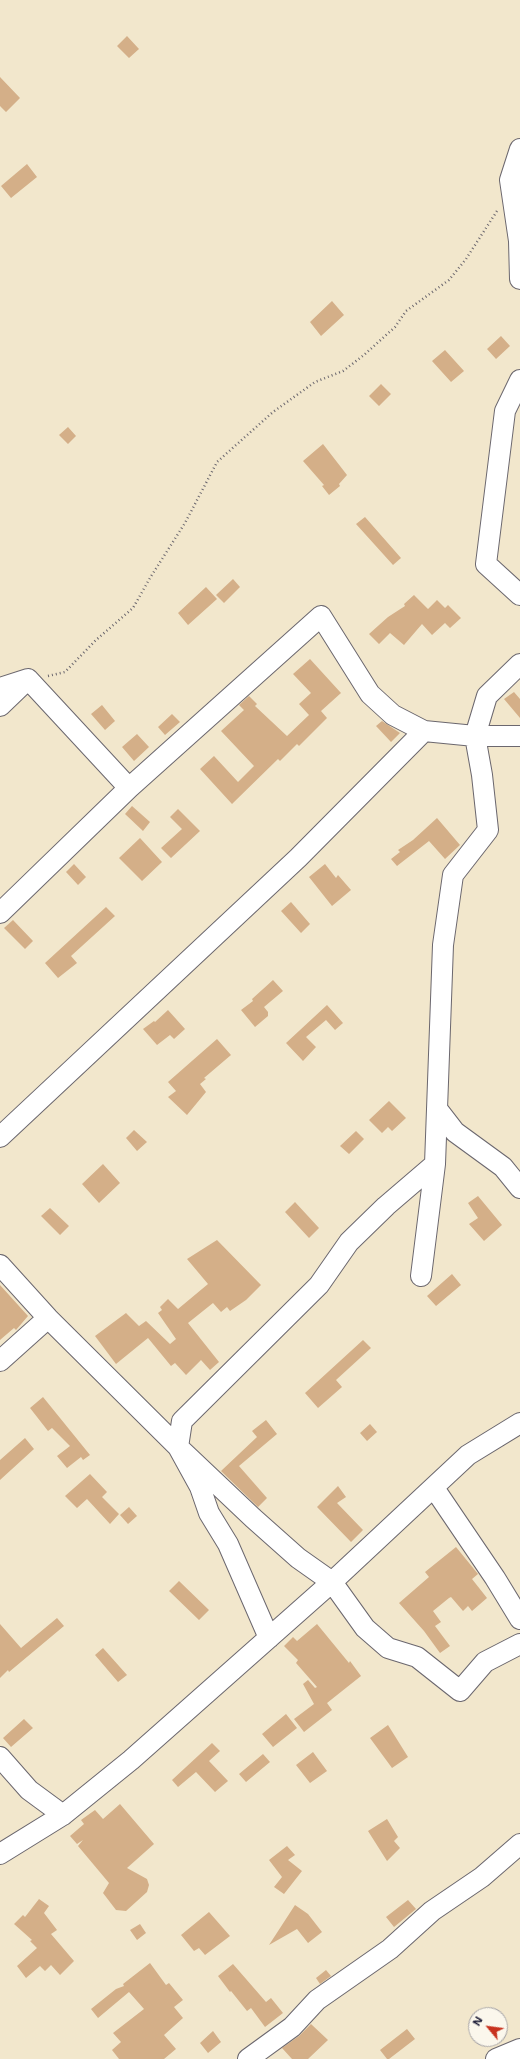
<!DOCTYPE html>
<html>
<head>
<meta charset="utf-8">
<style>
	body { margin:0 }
	#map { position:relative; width:520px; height:2059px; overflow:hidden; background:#f2e7cc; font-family:"Shantell Sans",sans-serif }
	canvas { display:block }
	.north { position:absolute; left:468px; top:2007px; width:40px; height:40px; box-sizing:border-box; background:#fbf7ec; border:1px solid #a4a2a5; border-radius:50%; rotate:299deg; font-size:11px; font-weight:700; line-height:16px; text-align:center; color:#22223b }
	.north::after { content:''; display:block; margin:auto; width:14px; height:18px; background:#c8321e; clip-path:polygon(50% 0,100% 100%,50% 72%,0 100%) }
</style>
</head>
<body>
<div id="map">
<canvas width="520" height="2059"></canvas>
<div class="north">N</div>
</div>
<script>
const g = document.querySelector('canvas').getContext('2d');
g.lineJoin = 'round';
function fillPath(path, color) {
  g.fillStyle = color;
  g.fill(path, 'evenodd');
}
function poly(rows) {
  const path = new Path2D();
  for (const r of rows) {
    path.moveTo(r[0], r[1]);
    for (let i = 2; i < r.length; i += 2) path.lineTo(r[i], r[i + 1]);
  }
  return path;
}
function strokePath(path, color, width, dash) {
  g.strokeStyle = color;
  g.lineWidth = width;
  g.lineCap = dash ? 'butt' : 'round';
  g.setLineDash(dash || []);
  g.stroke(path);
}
fillPath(poly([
	[127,36,139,49,129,58,117,46],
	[0,77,20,98,6,112,0,106],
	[27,164,37,177,11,198,1,186],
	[332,301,344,315,321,336,310,322],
	[501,336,510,346,496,359,487,349],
	[445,350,464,371,451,382,432,361],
	[381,384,391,394,379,406,369,396],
	[68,427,76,436,68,444,59,435],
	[323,444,347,475,339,484,340,486,329,495,322,486,324,485,303,461],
	[365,517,401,558,393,565,356,524],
	[233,579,240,587,224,603,216,595],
	[206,587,217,599,188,625,178,613],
	[414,595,428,609,437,600,445,608,448,605,461,618,450,628,445,623,432,635,422,624,404,645,390,633,379,644,369,634,388,617,405,606,404,604],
	[310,659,341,693,321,711,327,718,299,746,297,744,280,761,278,759,232,804,200,769,214,756,238,782,254,766,221,731,244,710,239,705,249,696,257,704,255,706,287,736,309,715,299,704,311,693,293,674],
	[514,692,520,699,520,718,504,699],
	[102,705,115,721,105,730,91,714],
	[172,714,180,722,165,735,158,727],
	[382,721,400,733,391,742,376,726],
	[137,734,149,747,134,761,122,747],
	[132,806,150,822,143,831,125,814],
	[178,809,200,831,171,858,161,848,182,829,170,817],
	[437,818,460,845,445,859,429,841,397,866,391,859,400,852,398,850,413,840],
	[140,838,162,862,142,881,119,858],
	[74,864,86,877,78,885,66,872],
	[325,864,336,878,338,875,351,890,332,906,309,877],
	[291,902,310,924,301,933,281,911],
	[106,907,115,916,71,956,77,963,58,978,45,963],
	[13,920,33,941,25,949,4,928],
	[273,980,283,991,264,1007,268,1012,268,1016,255,1027,241,1010,253,1001,252,999],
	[327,1005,343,1023,335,1030,326,1020,306,1037,316,1047,303,1061,286,1043],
	[168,1010,185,1029,174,1039,170,1035,157,1045,143,1029,154,1021,155,1022],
	[217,1039,231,1055,204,1078,206,1079,200,1084,206,1092,187,1115,168,1097,176,1091,168,1082],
	[389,1101,406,1118,392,1131,388,1127,382,1133,369,1120],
	[134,1130,147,1142,137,1151,126,1138],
	[356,1131,364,1139,349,1154,340,1146],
	[103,1164,120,1183,99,1203,82,1184],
	[478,1196,502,1225,484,1241,469,1224,478,1218,468,1203],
	[295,1202,319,1228,309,1238,285,1212],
	[50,1208,69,1226,60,1235,41,1216],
	[217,1240,261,1285,246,1300,230,1311,227,1307,221,1312,213,1303,188,1323,219,1362,210,1370,201,1360,186,1375,175,1363,171,1366,148,1338,116,1364,95,1336,126,1313,139,1326,146,1321,170,1344,176,1339,158,1313,162,1310,160,1307,168,1299,178,1309,208,1284,187,1259],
	[452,1274,461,1285,436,1306,427,1296],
	[0,1285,28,1316,16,1330,14,1328,0,1340],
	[363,1340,371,1348,336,1380,342,1387,318,1408,305,1393],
	[43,1397,90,1455,83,1460,81,1457,67,1468,57,1456,70,1446,52,1428,48,1431,30,1408],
	[266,1420,277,1434,239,1466,267,1498,258,1507,221,1471,257,1437,252,1431],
	[370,1424,377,1432,367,1441,360,1433],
	[25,1438,34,1449,0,1480,0,1460],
	[90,1474,107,1492,102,1497,119,1514,110,1524,87,1499,77,1508,65,1496],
	[338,1486,346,1497,337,1503,363,1530,351,1542,317,1507],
	[129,1507,137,1516,128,1524,120,1515],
	[456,1547,478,1574,472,1579,487,1598,472,1611,468,1606,463,1611,451,1597,449,1598,433,1611,441,1622,435,1626,450,1646,440,1653,424,1631,399,1603,429,1577,425,1572],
	[179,1581,209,1610,199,1620,169,1591],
	[57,1618,64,1626,9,1672,8,1670,0,1678,0,1624,21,1648],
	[317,1624,349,1663,350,1661,361,1676,327,1703,332,1710,304,1732,294,1719,314,1704,303,1684,308,1680,315,1688,317,1687,296,1663,298,1660,284,1646,293,1637,297,1641],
	[103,1648,127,1675,118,1682,95,1655],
	[286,1714,297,1728,273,1747,262,1734],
	[24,1719,33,1728,11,1747,3,1738],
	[388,1725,408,1757,392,1768,370,1738],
	[212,1743,220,1751,209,1761,228,1781,215,1792,196,1772,178,1787,172,1780],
	[313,1752,327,1771,310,1783,296,1765],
	[263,1754,270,1762,246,1782,239,1774],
	[120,1804,154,1844,127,1868,147,1879,149,1885,147,1892,126,1911,116,1910,103,1893,109,1883,78,1846,83,1840,77,1844,70,1836,84,1824,81,1820,95,1810,103,1819],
	[387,1819,398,1837,394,1841,400,1848,387,1861,368,1831],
	[287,1846,295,1855,288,1860,302,1871,284,1894,274,1887,282,1877,269,1860],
	[39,1899,49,1906,44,1913,57,1930,51,1934,74,1961,60,1975,51,1965,45,1971,40,1966,26,1978,17,1966,37,1948,30,1941,32,1940,14,1924,23,1915,25,1917],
	[408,1900,416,1909,394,1927,386,1917],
	[295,1905,308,1914,322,1932,308,1943,297,1929,269,1945],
	[209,1912,230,1936,205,1955,199,1948,194,1951,181,1935],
	[140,1924,146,1933,137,1940,130,1930],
	[150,1963,166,1985,169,1983,183,2000,174,2007,183,2018,164,2035,176,2049,164,2059,119,2059,112,2050,121,2042,113,2033,144,2009,129,1992,98,2018,91,2009,116,1989,124,1986,123,1984],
	[233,1964,266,2002,271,1998,283,2013,265,2027,251,2008,247,2011,231,1991,230,1992,218,1976],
	[326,1970,331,1976,320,1984,316,1978],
	[311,2024,328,2040,308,2059,292,2059,282,2048,299,2036],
	[407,2029,415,2039,389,2059,387,2059,380,2050],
	[213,2031,221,2042,208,2053,200,2043]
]), '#d4af88');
const minor = poly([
	[520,149,510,180,519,241,520,279],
	[520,380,505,411,486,564,520,595],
	[0,688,28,679,129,788],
	[0,706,26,681],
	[0,913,129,788,321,616,370,694,393,715,424,731,475,736,520,736],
	[438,1110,455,1132,503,1167,520,1188],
	[0,1137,298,858,424,731],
	[0,1265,48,1318,178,1447,253,1518,298,1558,332,1582,365,1628,388,1648,417,1657,460,1691,485,1662,520,1644],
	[421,1276,435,1164,443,945,453,875,488,830,482,775,475,736,487,696,520,664],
	[0,1361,48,1318],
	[434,1488,495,1578,520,1619],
	[269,1638,228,1544,209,1513,200,1487,178,1447,182,1421,319,1285,349,1242,386,1206,435,1164],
	[0,1757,29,1790,63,1815],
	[0,1854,63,1815,131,1760,332,1582,468,1455,520,1423],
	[248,2059,292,2027,317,2000,390,1949,432,1911,482,1877,520,1844],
	[496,2059,520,2049]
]);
strokePath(minor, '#6b676e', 22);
strokePath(poly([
	[48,676,65,672,96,640,133,608,150,578,185,523,217,462,273,412,315,382,343,371,364,355,395,327,406,311,449,280,466,259,497,211]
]), '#6b676e', 2.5, [1, 3]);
strokePath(minor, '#fff', 20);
</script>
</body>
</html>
